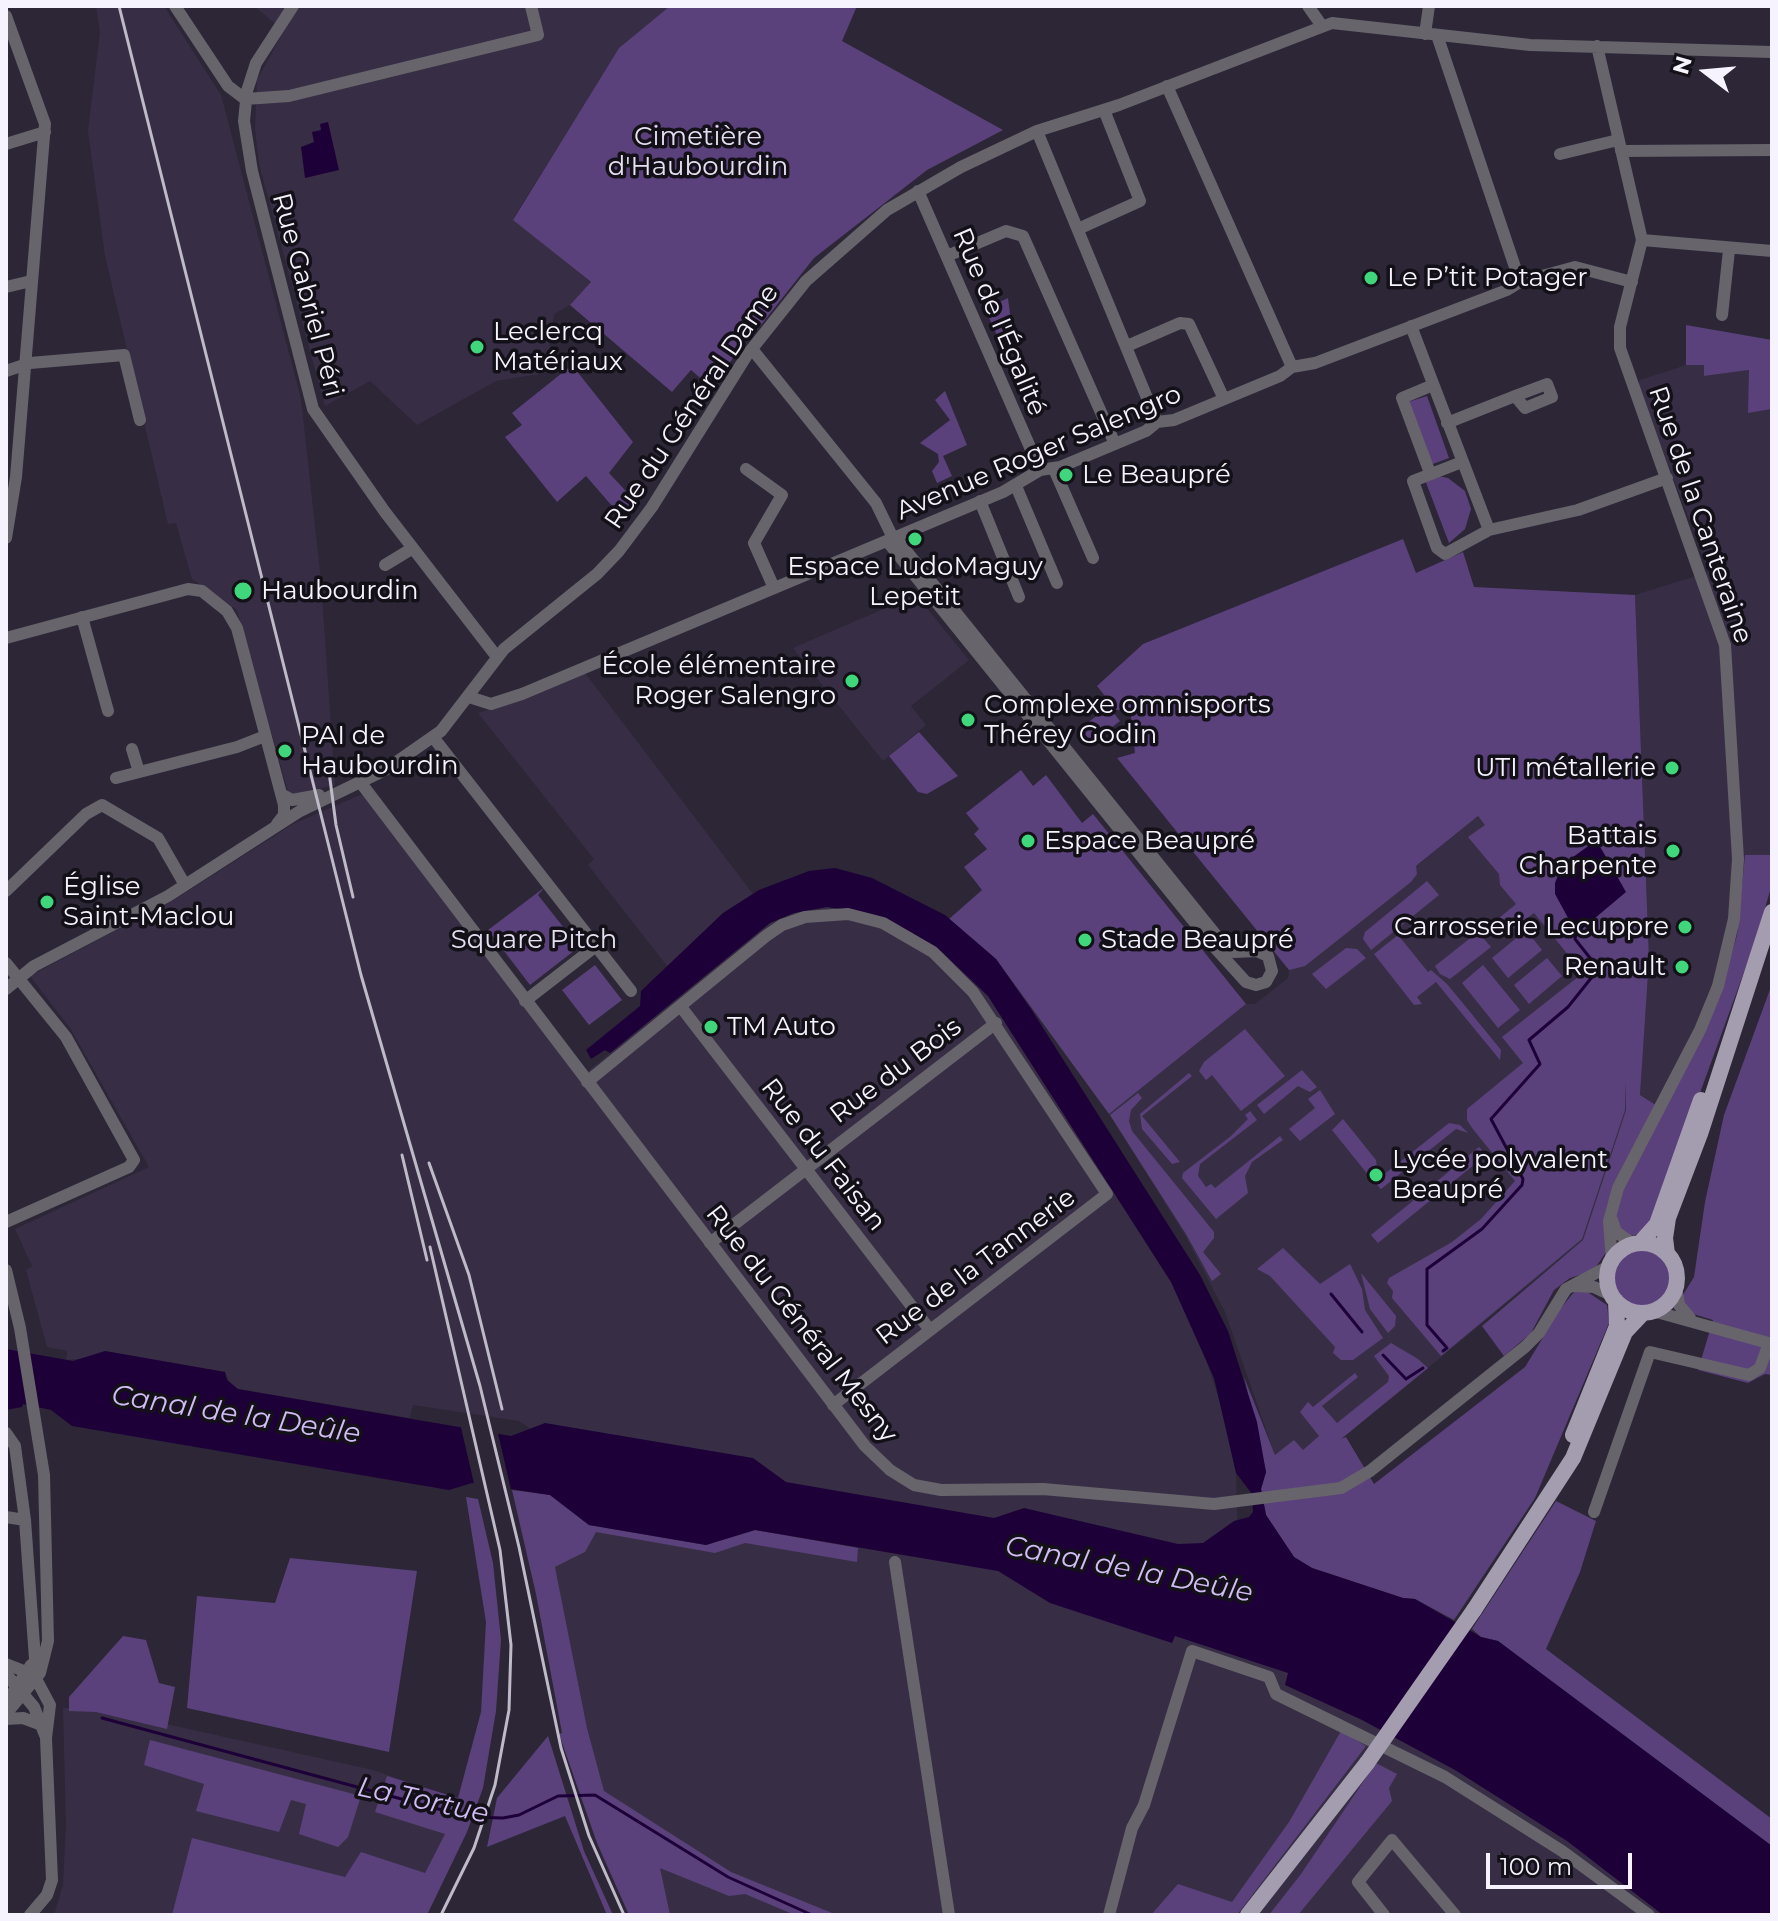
<!DOCTYPE html>
<html>
<head>
<meta charset="utf-8">
<style>
	body { margin:0 }
	#map { position:relative; width:1778px; height:1921px; overflow:hidden; background:#2c2637; font-family:Montserrat,sans-serif }
	canvas { display:block }
	.frame { position:absolute; inset:0; border:8px solid #f6f2fe; pointer-events:none }
	.north { position:absolute; left:1666px; top:32px; width:80px; height:80px; -webkit-text-stroke:6px #131018; paint-order:stroke; rotate:286deg; font-size:22px; font-weight:700; line-height:32px; text-align:center; color:#f6f2fe }
	.north::after { content:''; display:block; margin:auto; width:28px; height:36px; background:#f6f2fe; clip-path:polygon(50% 0,100% 100%,50% 72%,0 100%) }
	.scale { position:absolute; left:1486px; top:1853px; width:146px; height:36px; box-sizing:border-box; border:4px solid #f6f2fe; border-top:0; padding-left:10px; font-size:24px; line-height:28px; white-space:nowrap; color:#f6f2fe; -webkit-text-stroke:6px #131018; paint-order:stroke }
</style>
</head>
<body>
<div id="map">
<canvas width="1778" height="1921"></canvas>
<div class="frame"></div>
<div class="north">N</div>
<div class="scale">100 m</div>
</div>
<script>
const g = document.querySelector('canvas').getContext('2d');
g.lineJoin = 'round';
function fillPath(path, color) {
  g.fillStyle = color;
  g.fill(path, 'evenodd');
}
function poly(rows) {
  const path = new Path2D();
  for (const r of rows) {
    if (r.length === 3) {
      path.moveTo(r[0] + r[2], r[1]);
      path.arc(r[0], r[1], r[2], 0, 2 * Math.PI);
      continue;
    }
    path.moveTo(r[0], r[1]);
    for (let i = 2; i < r.length; i += 2) path.lineTo(r[i], r[i + 1]);
  }
  return path;
}
function strokePath(path, color, width, dash) {
  g.strokeStyle = color;
  g.lineWidth = width;
  g.lineCap = dash ? 'butt' : 'round';
  g.setLineDash(dash || []);
  g.stroke(path);
}
function label(font, color, halo, rows, align = 'center') {
  g.font = font + ' Montserrat,sans-serif';
  g.lineWidth = 7;
  g.setLineDash([]);
  g.textBaseline = 'middle';
  g.strokeStyle = halo;
  g.fillStyle = color;
  for (const [text, x, y, turn = 0] of rows) {
    g.save();
    g.translate(x, y);
    g.rotate((+turn || 0) * Math.PI / 180);
    g.textAlign = isNaN(turn) ? turn : align;
    if (halo) g.strokeText(text, 0, 0);
    g.fillText(text, 0, 0);
    g.restore();
  }
}
fillPath(poly([
	[96,6,164,6,221,95,301,399,321,581,335,785,289,795,237,610,192,579,176,523,168,524,105,256,88,131,100,32],
	[254,6,670,6,619,48,513,219,591,283,570,305,554,314,546,373,496,381,417,425,370,381,325,406,259,164,255,129,257,80,284,31],
	[1686,365,1705,365,1705,376,1749,370,1749,413,1772,409,1772,855,1745,855,1737,935,1716,1006,1662,1109,1640,1095,1649,959,1635,595,1709,572,1638,385,1640,380],
	[916,595,969,660,911,706,926,725,883,761,793,648],
	[585,673,753,894,723,913,668,967,588,865,594,859,478,713,517,702],
	[367,792,582,1076,770,923,794,913,827,907,872,914,942,952,988,996,1171,1282,1198,1335,1225,1418,1236,1473,1238,1558,1405,1738,1689,1915,647,1915,609,1811,587,1728,555,1567,585,1552,607,1481,519,1421,413,1405,410,1418,238,1389,231,1385,225,1372,105,1351,90,1358,66,1360,67,1351,47,1347,26,1270,32,1266,15,1229,149,1167,70,1028,30,976,177,898,293,824],
	[1478,816,1534,882,1624,1029,1626,1110,1583,1240,1303,1471,1276,1458,1225,1312,1185,1235,1109,1114,1246,1004,1255,1004,1288,978,1289,970],
	[90,1707,373,1770,458,1799,452,1821,403,1915,54,1915,63,1885,66,1825,63,1708]
]), '#372e45');
fillPath(poly([
	[670,6,857,6,842,41,1003,130,927,170,814,258,753,335,749,333,713,389,691,370,672,392,570,305,591,282,513,220,619,48],
	[1008,298,1013,336,1000,342,985,309],
	[1686,325,1772,340,1772,409,1748,413,1749,370,1704,376,1704,365,1686,365],
	[572,365,633,442,609,473,638,504,625,521,586,476,557,502,505,437,522,425,512,413],
	[945,391,967,445,943,456,952,476,937,483,932,471,939,462,938,454,920,443,950,420,935,400],
	[1427,396,1449,458,1430,465,1408,402],
	[1438,476,1448,478,1465,491,1471,509,1465,529,1449,543,1425,480],
	[1403,539,1416,573,1463,552,1474,587,1635,595,1649,959,1640,1095,1662,1109,1716,1006,1737,935,1745,855,1772,855,1772,884,1756,939,1652,1225,1641,1234,1629,1236,1621,1231,1593,1271,1570,1278,1554,1290,1531,1333,1504,1356,1482,1326,1583,1240,1626,1110,1625,1082,1625,1110,1582,1239,1441,1356,1392,1298,1393,1291,1387,1283,1389,1278,1452,1242,1481,1219,1515,1181,1472,1128,1467,1120,1467,1109,1523,1063,1502,1037,1583,973,1534,913,1509,932,1498,919,1516,904,1500,885,1499,874,1468,837,1485,825,1478,816,1416,866,1417,874,1411,882,1305,966,1289,970,1117,758,1135,753,1130,709,1116,710,1097,686,1143,644],
	[1109,707,1120,721,1092,743,1080,728],
	[919,732,958,776,927,794,918,792,889,756],
	[1021,770,1033,786,1046,775,1082,823,1093,814,1246,1004,1109,1114,996,959,949,919,982,890,964,867,987,849,974,834,979,829,966,813],
	[1427,881,1439,895,1371,950,1363,939,1365,932],
	[545,887,538,895,579,947,530,985,488,930],
	[1526,930,1542,950,1508,978,1492,958],
	[1478,932,1491,947,1450,979,1440,974,1435,966],
	[1398,935,1428,972,1431,970,1447,984,1466,1007,1501,1050,1500,1060,1436,982,1417,997,1422,1004,1414,1005,1374,954],
	[1346,948,1357,949,1366,958,1326,989,1312,974],
	[1547,958,1562,976,1529,1004,1514,985],
	[595,965,622,1000,589,1025,562,990],
	[1483,965,1520,1010,1498,1028,1462,983],
	[1772,984,1772,1375,1765,1374,1748,1383,1698,1370,1713,1320,1687,1312,1681,1298,1694,1277,1705,1202,1724,1115],
	[1245,1029,1285,1076,1241,1111,1212,1075,1206,1080,1199,1071,1204,1062],
	[1302,1070,1317,1087,1310,1092,1298,1086,1264,1114,1257,1105],
	[1189,1073,1192,1076,1142,1116,1180,1162,1172,1164,1142,1129,1140,1114],
	[1320,1090,1335,1114,1300,1141,1289,1129,1315,1108,1308,1099],
	[1138,1093,1142,1098,1131,1110,1129,1121,1132,1131,1214,1232,1214,1238,1203,1252,1221,1274,1212,1281,1186,1234,1110,1115],
	[1250,1111,1257,1120,1200,1164,1198,1176,1206,1187,1211,1184,1215,1188,1280,1136,1283,1140,1252,1162,1245,1176,1248,1193,1216,1219,1182,1178,1183,1173,1231,1136,1248,1119,1245,1115],
	[1343,1119,1376,1160,1377,1168,1369,1176,1332,1130],
	[1449,1123,1460,1125,1468,1133,1456,1129,1381,1189,1378,1186,1377,1180],
	[1479,1147,1486,1155,1378,1243,1371,1235],
	[1283,1248,1320,1284,1350,1264,1362,1289,1365,1310,1383,1338,1353,1360,1341,1360,1333,1353,1335,1347,1270,1276,1257,1269],
	[1642,1278,28],
	[1361,1273,1396,1316,1395,1326,1388,1333,1370,1309],
	[1586,1291,1607,1305,1609,1323,1535,1498,1454,1620,1415,1599,1403,1598,1312,1568,1294,1557,1266,1515,1261,1489,1266,1472,1244,1377,1275,1455,1294,1440,1303,1450,1319,1436,1300,1412,1308,1402,1313,1407,1355,1373,1358,1377,1322,1406,1337,1423,1388,1382,1389,1376,1374,1356,1391,1343,1418,1359,1428,1368,1341,1439,1346,1437,1374,1484,1525,1367,1561,1308,1574,1292],
	[512,1490,550,1495,589,1525,706,1545,755,1530,858,1548,857,1562,745,1543,715,1553,596,1532,585,1552,555,1567,587,1728,604,1791,731,1872,837,1915,795,1915,745,1894,729,1896,660,1868,670,1915,629,1915,597,1843,559,1734,562,1733,536,1594],
	[466,1497,478,1499,493,1563,501,1640,496,1711,483,1788,467,1832,427,1915,172,1915,192,1838,345,1877,361,1852,425,1873,445,1834,375,1812,387,1776,458,1798,481,1712,486,1622],
	[1556,1501,1596,1521,1580,1572,1546,1649,1772,1819,1772,1846,1498,1641,1481,1637,1472,1629],
	[290,1558,417,1571,389,1752,187,1708,197,1596,275,1603],
	[123,1636,146,1640,159,1683,175,1687,167,1729,96,1712,69,1711,69,1697],
	[1341,1731,1366,1746,1237,1915,1151,1915,1178,1884,1232,1902,1289,1822],
	[548,1736,584,1851,613,1915,607,1915,565,1816,487,1847,497,1798],
	[150,1740,361,1796,348,1837,338,1847,299,1834,306,1804,291,1800,279,1832,196,1811,204,1784,144,1765],
	[1376,1763,1397,1774,1389,1788,1392,1801,1298,1915,1269,1915,1301,1874]
]), '#5a417b');
fillPath(poly([
	[328,122,339,170,305,178,301,147,314,142,312,132,321,130,320,124],
	[1591,844,1598,844,1602,850,1626,892,1582,929,1573,927,1555,894,1555,883,1562,865],
	[835,868,872,878,945,915,996,959,1031,1009,1200,1275,1228,1331,1257,1422,1266,1472,1261,1489,1266,1515,1294,1557,1312,1568,1403,1598,1415,1599,1481,1637,1498,1641,1772,1846,1772,1915,1663,1915,1567,1841,1455,1770,1362,1720,1285,1685,1288,1673,1175,1636,1172,1643,1050,1603,998,1571,755,1530,706,1545,589,1525,550,1495,472,1483,449,1490,72,1426,51,1410,23,1404,22,1407,6,1410,6,1349,73,1361,105,1351,225,1372,227,1380,238,1389,511,1436,545,1423,753,1458,786,1482,994,1518,1024,1508,1178,1544,1203,1543,1234,1521,1249,1517,1253,1512,1252,1494,1236,1473,1214,1378,1171,1282,988,996,942,952,872,914,827,907,794,913,770,923,610,1053,605,1050,591,1059,586,1050,640,1006,641,991,723,913,759,890,809,871]
]), '#1e0039');
fillPath(poly([
	[460,1423,497,1429,512,1494,475,1488]
]), '#2c2637');
strokePath(poly([
	[1331,1294,1362,1332],
	[1443,1351,1447,1348,1427,1325,1427,1269,1482,1229,1522,1185,1523,1179,1491,1119,1540,1064,1529,1040,1568,1007,1596,972,1594,963,1575,939,1577,928],
	[1383,1355,1406,1379,1423,1368],
	[102,1718,468,1817,503,1818,519,1815,558,1796,595,1795,728,1877,812,1915]
]), '#1e0039', 3);
strokePath(poly([
	[175,6,228,86,245,99],
	[293,6,256,63,247,91,244,121,252,171,313,409,385,512,497,657],
	[1308,6,1322,26],
	[6,16,45,124,16,477,6,538],
	[1425,34,1429,6],
	[1437,35,1520,282],
	[1597,46,1642,240,1620,327,1620,348,1725,645,1738,859,1734,919,1718,986,1700,1030,1618,1188,1609,1221,1612,1261],
	[1167,86,1292,367],
	[245,99,289,96,538,35,531,6],
	[1037,131,1157,422],
	[6,144,45,132],
	[1621,151,1772,150],
	[1560,154,1618,140],
	[918,191,1040,470],
	[1078,229,1140,201,1104,110],
	[1642,240,1772,251],
	[947,256,1006,231,1023,236,1115,444],
	[6,287,31,281],
	[1722,315,1729,250],
	[1411,326,1489,530],
	[1127,346,1180,323,1189,324,1224,399],
	[752,349,876,503,893,538],
	[6,371,30,363,124,355,140,420],
	[1447,423,1462,417,1515,396,1547,384,1552,397,1525,408,1515,396],
	[1462,462,1413,481,1437,548,1445,554,1489,530,1578,510,1667,478],
	[746,469,782,495,754,543,774,588],
	[1054,469,1093,558],
	[1430,473,1402,398,1433,385],
	[1016,486,1057,583],
	[980,501,1019,597],
	[887,541,1216,949,1246,982,1256,985,1266,982,1272,971,1268,956,1257,951,1234,952,1224,945,895,537],
	[385,565,413,548],
	[82,617,108,711],
	[6,638,188,589,202,591,227,611,237,628,284,805,284,815,277,824],
	[469,697,491,704,522,694,1003,492,1040,470,1060,467,1146,431,1157,422,1174,420,1280,376,1292,367,1315,363,1507,290,1520,282,1575,267,1632,282],
	[433,737,631,991],
	[132,749,139,772],
	[116,778,237,747,265,736],
	[361,783,865,1446,890,1470,914,1485,941,1490,1043,1489,1214,1504,1341,1488,1370,1471,1525,1347,1539,1333,1566,1289,1609,1266],
	[281,794,292,800,319,795],
	[6,891,86,814,102,805,158,838,185,885],
	[6,963,66,1037,134,1160,129,1167,6,1222],
	[6,989,34,966,168,896,300,811,385,770,441,731,504,649,597,574,619,551,652,507,747,355,806,281,887,210,961,167,1037,131,1119,105,1332,23,1530,45,1772,52],
	[525,1001,596,946],
	[681,1007,930,1330],
	[587,1082,766,936,782,925,805,917,848,914,883,923,933,952,973,992,1107,1194,833,1405],
	[1612,1220,1616,1232,1633,1244],
	[710,1243,996,1023],
	[6,1270,20,1328,44,1475,48,1641,40,1673,6,1714],
	[1574,1286,1594,1287,1611,1295],
	[1676,1286,1679,1305,1690,1318],
	[1653,1311,1772,1344],
	[6,1433,15,1446,25,1520,35,1659],
	[1594,1512,1650,1352,1749,1375,1760,1368,1769,1343],
	[6,1517,25,1520],
	[895,1562,949,1915],
	[6,1664,34,1675,50,1705,46,1738,52,1880,47,1895,30,1915],
	[6,1674,34,1707,45,1735],
	[6,1703,31,1665],
	[6,1719,23,1718,42,1725],
	[1109,1915,1132,1828,1144,1805,1192,1651,1269,1677,1276,1694,1445,1777,1562,1851,1649,1915],
	[1384,1915,1358,1882,1392,1840,1455,1915]
]), '#67646c', 12);
strokePath(poly([
	[1640,1243,1657,1224,1701,1100],
	[1642,1278,35],
	[1667,1254,1665,1238,1668,1218,1700,1134,1772,912],
	[1573,1435,1617,1326,1616,1301],
	[1474,1610,1573,1458,1625,1332,1643,1313],
	[1248,1915,1367,1763]
]), '#a49daf', 16);
strokePath(poly([
	[119,6,361,975,480,1386,519,1547,561,1748,589,1836,624,1915],
	[328,764,336,825,353,897],
	[402,1155,427,1260],
	[429,1163,469,1275,502,1409],
	[430,1247,500,1550,511,1645,509,1710,495,1785,474,1848,441,1915]
]), '#bfbac8', 3);
strokePath(poly([
	[1367,1763,1474,1610]
]), '#a49daf', 16);
for (const [x, y, r, color] of [
	[1371,278,8,"#40d77c"],
	[477,347,8,"#40d77c"],
	[1066,475,8,"#40d77c"],
	[915,539,8,"#40d77c"],
	[243,591,10,"#40d77c"],
	[852,681,8,"#40d77c"],
	[968,720,8,"#40d77c"],
	[285,751,8,"#40d77c"],
	[1672,768,8,"#40d77c"],
	[1028,841,8,"#40d77c"],
	[1673,851,8,"#40d77c"],
	[47,902,8,"#40d77c"],
	[1685,927,8,"#40d77c"],
	[1085,940,8,"#40d77c"],
	[1682,967,8,"#40d77c"],
	[711,1027,8,"#40d77c"],
	[1376,1175,8,"#40d77c"]
]) {
  const dot = new Path2D();
  dot.arc(x, y, r, 0, 2 * Math.PI);
  g.fillStyle = color;
  g.fill(dot);
  strokePath(dot, '#131018', 3);
}
label('26px', '#e6dff2', '#131018', [
	["Cimetière",698,137],
	["d'Haubourdin",698,167],
	["Square Pitch",534,940]
]);
label('26px', '#f6f2fe', '#131018', [
	["Le P’tit Potager",1387,278],
	["Leclercq",493,332],
	["Matériaux",493,362],
	["Le Beaupré",1082,475],
	["Espace LudoMaguy",915,567,"center"],
	["Lepetit",915,597,"center"],
	["Haubourdin",261,591],
	["École élémentaire",836,666,"right"],
	["Roger Salengro",836,696,"right"],
	["Complexe omnisports",984,705],
	["Thérey Godin",984,735],
	["PAI de",301,736],
	["Haubourdin",301,766],
	["UTI métallerie",1656,768,"right"],
	["Battais",1657,836,"right"],
	["Charpente",1657,866,"right"],
	["Espace Beaupré",1044,841],
	["Église",63,887],
	["Saint-Maclou",63,917],
	["Carrosserie Lecuppre",1669,927,"right"],
	["Stade Beaupré",1101,940],
	["Renault",1666,967,"right"],
	["TM Auto",727,1027],
	["Lycée polyvalent",1392,1160],
	["Beaupré",1392,1190]
], 'left');
label('26px', '#f6f2fe', '#131018', [
	["Rue Gabriel Péri",307,295,75],
	["Rue de l'Égalité",999,322,67],
	["Rue du Général Dame",692,407,-56],
	["Avenue Roger Salengro",1039,453,-23],
	["Rue de la Canteraine",1700,515,71],
	["Rue du Bois",896,1071,-37],
	["Rue du Faisan",823,1155,52],
	["Rue de la Tannerie",976,1267,-37],
	["Rue du Général Mesny",801,1324,52]
]);
label('italic 28px', '#d1bcf3', '#131018', [
	["Canal de la Deûle",236,1415,9],
	["Canal de la Deûle",1129,1570,11],
	["La Tortue",423,1801,12]
]);
</script>
</body>
</html>
